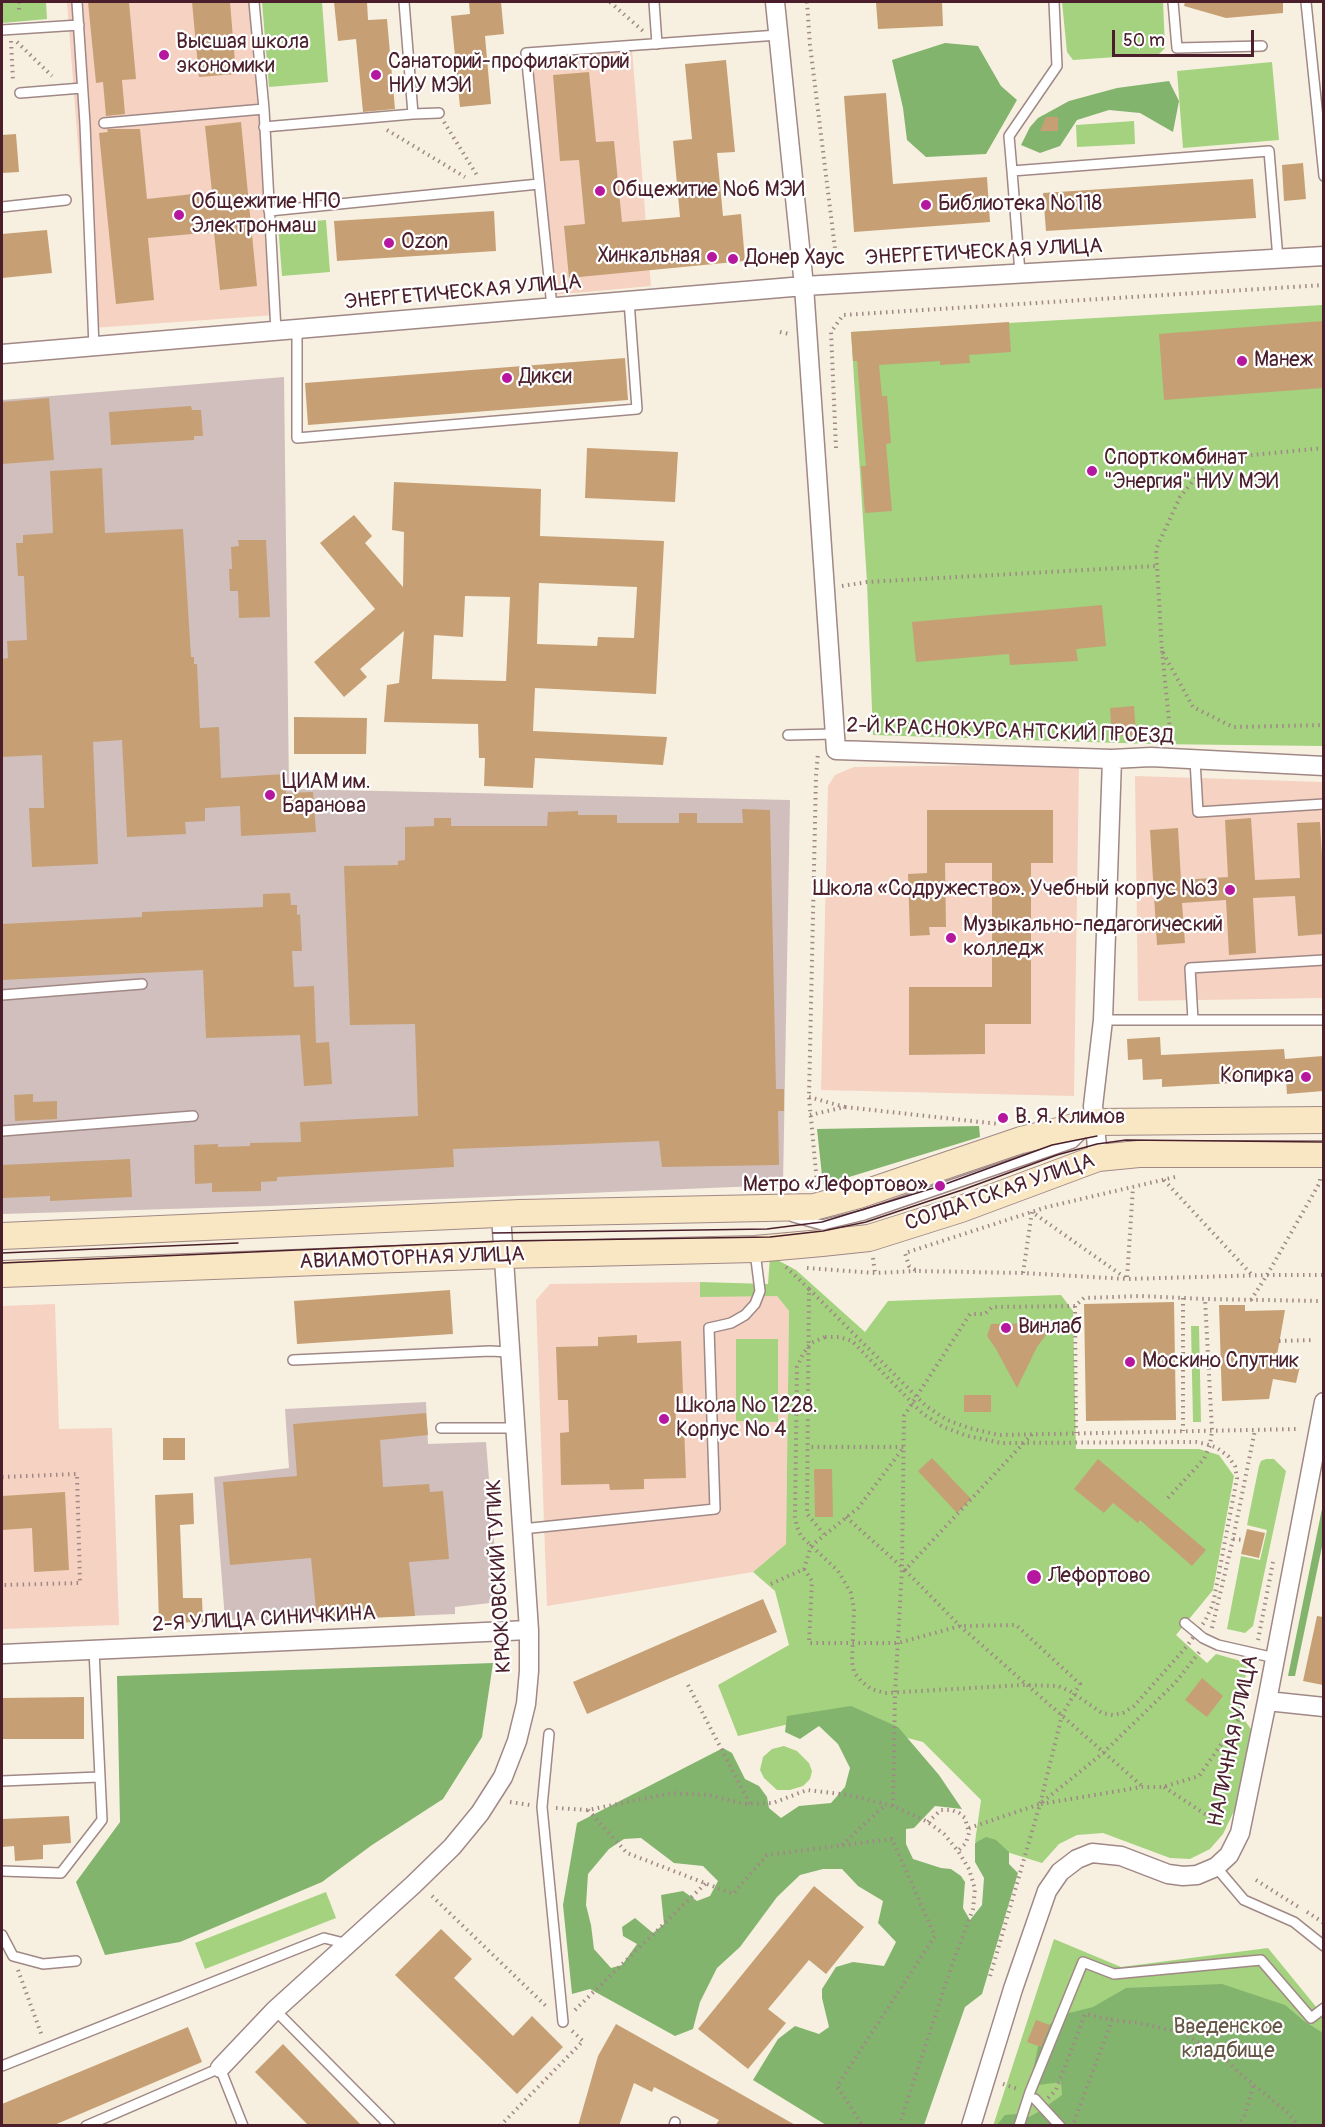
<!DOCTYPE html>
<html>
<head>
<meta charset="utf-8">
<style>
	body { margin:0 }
	#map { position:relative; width:1325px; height:2127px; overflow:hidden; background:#f7f0e0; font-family:Pangolin,sans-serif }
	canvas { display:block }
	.frame { position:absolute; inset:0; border:3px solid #4a1f2b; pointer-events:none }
	.scale { position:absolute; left:1112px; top:30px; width:142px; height:27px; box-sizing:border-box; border:3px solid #4a1f2b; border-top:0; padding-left:8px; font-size:18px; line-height:21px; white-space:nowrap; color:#4a1f2b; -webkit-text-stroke:4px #fff; paint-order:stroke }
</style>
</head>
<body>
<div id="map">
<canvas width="1325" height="2127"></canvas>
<div class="frame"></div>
<div class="scale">50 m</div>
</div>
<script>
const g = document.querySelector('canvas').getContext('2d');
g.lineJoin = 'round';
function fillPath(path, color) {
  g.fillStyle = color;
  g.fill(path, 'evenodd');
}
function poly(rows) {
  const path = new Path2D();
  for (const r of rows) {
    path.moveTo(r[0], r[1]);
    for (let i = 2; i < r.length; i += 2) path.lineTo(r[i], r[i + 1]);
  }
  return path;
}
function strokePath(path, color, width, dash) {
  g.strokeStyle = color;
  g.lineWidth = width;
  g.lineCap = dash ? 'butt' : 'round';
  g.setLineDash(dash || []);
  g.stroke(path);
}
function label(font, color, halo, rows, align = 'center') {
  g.font = font + ' Pangolin,sans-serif';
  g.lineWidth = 4.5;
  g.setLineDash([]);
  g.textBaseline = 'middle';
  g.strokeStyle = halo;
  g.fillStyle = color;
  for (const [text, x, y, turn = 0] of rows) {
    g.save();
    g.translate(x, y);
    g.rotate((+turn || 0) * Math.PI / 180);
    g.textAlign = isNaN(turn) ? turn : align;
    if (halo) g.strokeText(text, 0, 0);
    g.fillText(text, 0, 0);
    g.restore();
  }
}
fillPath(poly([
	[67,2,252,2,276,315,92,328],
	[632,49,651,286,553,295,528,54],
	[1079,764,1074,1096,821,1090,828,786,835,775,854,767],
	[1135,776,1323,782,1323,998,1138,1001],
	[700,1282,700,1296,777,1296,789,1311,786,1544,753,1572,547,1606,536,1300,550,1284],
	[55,1304,59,1429,112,1428,119,1625,2,1629,2,1306]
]), '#f5d2c2');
fillPath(poly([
	[284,377,289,789,790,800,783,1185,269,1206,2,1214,2,400],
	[426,1402,428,1444,486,1442,499,1602,455,1607,455,1614,317,1620,225,1620,214,1477,289,1468,285,1409]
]), '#d1bfbd');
fillPath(poly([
	[2,2,46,2,47,19,2,23],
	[262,2,322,2,328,82,269,87],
	[1062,2,1163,2,1165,48,1159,54,1073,60,1067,52],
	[1272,62,1279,140,1183,148,1177,71],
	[1134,121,1135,144,1077,147,1076,125],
	[326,220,330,272,282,276,278,224],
	[1323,305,1323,746,1151,744,873,735,867,582,851,332],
	[770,1256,796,1270,865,1332,888,1301,1061,1295,1073,1311,1076,1449,1199,1449,1219,1455,1234,1476,1213,1590,1176,1635,1207,1663,1216,1654,1248,1663,1239,1713,1251,1729,1235,1809,1223,1834,1210,1849,1190,1859,1170,1858,1103,1833,1077,1835,1059,1844,1042,1863,975,1842,981,1800,923,1742,823,1716,738,1736,718,1685,789,1645,775,1591,753,1572,786,1544,789,1311,777,1296,700,1297,700,1282,768,1284],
	[1191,1326,1199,1326,1201,1422,1193,1422],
	[736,1339,778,1339,778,1422,736,1421],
	[1266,1459,1274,1459,1286,1471,1253,1626,1245,1633,1227,1629,1241,1556,1260,1560,1267,1530,1247,1525,1259,1466,1261,1461],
	[784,1746,797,1751,809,1763,812,1771,810,1779,803,1786,790,1790,777,1790,764,1778,760,1770,763,1757,772,1749],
	[326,1892,336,1918,205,1969,195,1943],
	[1054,1939,1121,1967,1268,1948,1317,2008,1323,2002,1323,2125,993,2126]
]), '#a4d27f');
fillPath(poly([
	[945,43,978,46,1001,86,1017,100,986,154,926,157,907,140,903,108,892,60],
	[1169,81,1179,101,1173,132,1140,113,1109,110,1077,120,1060,146,1040,153,1021,145,1030,127,1038,118,1069,101,1117,88],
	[979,1126,980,1137,823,1185,817,1129],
	[1323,1504,1323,1542,1295,1676,1288,1676],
	[493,1663,482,1737,443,1799,372,1845,322,1882,180,1942,105,1955,76,1882,120,1822,117,1676],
	[851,1706,898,1727,939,1775,962,1809,935,1806,914,1828,906,1829,906,1844,913,1859,941,1868,951,1869,961,1876,965,1882,963,1908,970,1920,982,1905,984,1878,975,1862,975,1843,986,1837,996,1840,1009,1852,1009,1864,1018,1873,982,1994,965,2007,924,2125,826,2125,753,2080,778,2039,795,2026,819,2034,829,2027,822,1998,822,1989,836,1967,853,1962,884,1966,896,1942,878,1923,883,1901,858,1886,842,1869,823,1869,800,1875,777,1897,740,1947,717,1968,700,2002,693,2029,675,2036,590,1989,572,1994,563,1905,577,1823,723,1748,732,1753,745,1779,759,1786,767,1797,769,1808,781,1818,799,1806,831,1803,845,1787,850,1768,838,1744,819,1726,800,1739,785,1732,787,1716],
	[641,1838,674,1863,703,1866,718,1881,710,1896,697,1901,683,1891,661,1895,664,1924,653,1933,635,1918,622,1927,623,1936,637,1944,622,1965,611,1968,594,1949,591,1925,586,1905,588,1874,609,1849,624,1839],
	[1222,1984,1285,2005,1304,2021,1323,2033,1323,2125,996,2126,1005,2115,1017,2114,1029,2117,1040,2111,1062,2095,1061,2082,1038,2085,1032,2075,1040,2038,1047,2026,1058,2019,1069,2013,1093,2007,1126,1988]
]), '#83b46e');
fillPath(poly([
	[88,2,129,2,136,79,122,80,125,114,106,116,103,82,96,83],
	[192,2,230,2,236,74,199,77],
	[334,2,367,2,368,20,387,19,395,109,363,112,356,39,338,41],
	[469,2,501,2,504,34,485,36,491,104,460,107,451,16,470,14],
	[876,2,942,2,943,26,878,29],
	[1185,2,1283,2,1283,13,1226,18,1184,6],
	[726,60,735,152,717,153,723,216,741,214,745,261,569,278,564,226,585,224,579,160,560,161,553,75,589,72,596,142,614,141,622,222,646,220,680,217,673,141,692,139,685,64],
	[886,93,893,184,987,177,990,222,854,232,844,96],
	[1046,117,1058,117,1058,131,1040,131],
	[241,122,257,286,220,290,214,232,148,238,154,300,116,304,99,133,108,132,107,129,140,129,147,199,212,192,205,126],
	[16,134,19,172,2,173,2,135],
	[1303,163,1306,199,1284,201,1282,165],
	[1253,179,1256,218,1046,231,1043,193],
	[494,211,496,251,337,261,334,221],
	[47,230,52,273,2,278,2,234],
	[1323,321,1323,388,1164,400,1159,334],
	[1009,322,1011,352,969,355,970,363,940,365,940,361,879,365,882,396,887,396,891,443,886,444,892,511,865,513,861,466,866,466,857,361,853,361,851,332],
	[625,358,628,400,308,425,305,383],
	[49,398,54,460,2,464,2,402],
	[191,406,192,410,201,410,203,436,194,436,194,440,111,445,109,412],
	[587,448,678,452,675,502,585,498],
	[102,468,105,533,183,529,191,657,194,657,194,664,197,664,200,728,219,727,221,778,285,774,286,793,313,792,316,832,241,836,240,806,205,808,205,821,185,822,186,834,127,837,122,740,93,742,98,864,32,867,29,808,44,808,42,755,2,757,2,659,8,658,7,641,27,640,24,576,18,576,16,543,23,543,23,535,53,533,50,471],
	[394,482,541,489,540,536,664,541,656,694,535,688,533,731,667,737,663,765,535,758,533,788,484,786,485,758,479,758,478,724,384,722,387,685,399,683,404,631,360,669,367,677,344,697,314,662,375,609,320,543,354,515,372,536,365,543,403,587,404,532,392,530],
	[539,583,637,587,634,638,598,637,597,646,537,644],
	[465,596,510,597,506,681,432,679,434,635,463,637],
	[238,540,266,540,270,617,239,618,238,591,230,591,229,569,232,569,231,547,239,546],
	[1102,605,1106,646,1076,649,1078,661,1010,665,1009,654,916,662,912,622],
	[1134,706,1136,735,1112,736,1110,708],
	[294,717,367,718,366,754,294,754],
	[742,809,770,810,776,1089,784,1089,784,1111,778,1111,779,1165,662,1167,659,1141,453,1149,454,1167,277,1177,277,1181,261,1182,261,1191,212,1192,212,1183,195,1184,194,1145,218,1144,218,1147,250,1146,250,1143,301,1142,300,1122,418,1116,415,1024,350,1025,344,866,398,865,398,861,405,860,405,827,434,826,434,818,451,818,451,826,547,826,548,812,578,811,578,815,617,815,617,823,679,823,679,813,697,813,697,823,743,823],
	[927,810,1053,810,1053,863,1031,863,1031,1024,985,1024,985,1054,909,1055,909,987,992,987,992,863,945,863,946,927,929,927,930,935,910,936,908,874,927,873],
	[1251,818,1255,880,1300,878,1297,823,1320,822,1323,873,1323,934,1298,936,1295,896,1253,898,1256,953,1229,955,1226,900,1182,903,1185,943,1157,945,1150,830,1178,828,1181,880,1228,877,1225,820],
	[290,893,291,905,297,905,297,915,300,914,302,951,292,951,294,987,314,986,316,1043,329,1042,332,1084,304,1086,300,1035,206,1038,203,970,2,980,2,924,142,917,142,912,263,907,263,894],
	[1160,1037,1161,1055,1284,1049,1285,1059,1323,1056,1323,1091,1287,1094,1286,1080,1162,1087,1162,1079,1143,1080,1142,1059,1128,1060,1127,1039],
	[33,1094,33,1102,57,1101,57,1119,15,1121,14,1095],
	[130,1159,132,1197,50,1201,50,1196,2,1198,2,1165],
	[450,1290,453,1334,297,1344,294,1301],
	[1174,1302,1176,1420,1086,1421,1084,1304],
	[1219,1305,1245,1305,1245,1311,1285,1310,1276,1361,1300,1366,1296,1383,1273,1379,1269,1399,1222,1401],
	[1040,1323,1048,1332,1037,1347,1017,1388,996,1349,987,1336,991,1324],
	[637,1335,637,1343,681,1341,683,1393,675,1394,676,1425,684,1425,686,1478,644,1479,644,1489,610,1490,609,1484,561,1485,560,1433,569,1432,568,1400,558,1400,556,1347,598,1346,598,1337],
	[964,1395,991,1395,991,1412,964,1412],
	[426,1413,428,1435,380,1440,383,1487,429,1484,430,1492,443,1491,449,1559,409,1562,415,1616,317,1620,311,1558,230,1565,223,1482,297,1476,293,1424],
	[163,1438,185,1438,185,1460,163,1460],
	[932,1458,971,1499,957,1513,918,1471],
	[1098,1459,1206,1550,1192,1566,1140,1520,1138,1523,1113,1503,1104,1513,1074,1489],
	[814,1469,832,1469,833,1517,815,1517],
	[65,1492,69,1570,34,1572,32,1528,2,1530,2,1496],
	[193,1493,194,1524,180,1525,183,1598,202,1598,203,1622,159,1623,155,1495],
	[1247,1529,1265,1533,1259,1558,1241,1554],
	[763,1599,777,1632,587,1714,573,1682],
	[1317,1616,1323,1617,1323,1685,1303,1681],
	[1202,1678,1223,1696,1207,1717,1185,1700],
	[84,1697,84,1739,2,1739,2,1698],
	[69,1816,71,1843,43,1845,43,1859,15,1861,14,1846,2,1847,2,1819],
	[814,1886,864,1927,826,1974,809,1960,768,2009,786,2023,748,2069,698,2029],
	[441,1929,472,1959,454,1978,513,2036,532,2016,563,2047,517,2094,395,1975],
	[1036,2020,1050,2025,1041,2047,1027,2042],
	[616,2024,732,2089,797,2126,715,2126,719,2120,654,2087,652,2092,634,2083,619,2126,578,2126,598,2056],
	[188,2027,202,2062,52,2126,2,2126,2,2104],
	[283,2044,362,2126,309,2126,255,2072]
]), '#c6a074');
const lane = poly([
	[77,2,85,124,94,347],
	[254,2,264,109,276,331],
	[654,2,657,44],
	[1173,2,1177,48,1262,46],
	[1306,2,1324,176],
	[2,30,79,25],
	[20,93,82,88],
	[413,114,439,113],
	[104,123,264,109],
	[264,127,413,114,404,2],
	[1012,171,1009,136,1057,66,1054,2],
	[2,207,66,200],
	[269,211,539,184],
	[1020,273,1012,171,1269,151,1278,259],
	[552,307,526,53,778,35],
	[297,329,297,438,637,409,629,301],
	[788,735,835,734],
	[1195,760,1198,812,1324,804],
	[2,995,142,984],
	[1103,1020,1324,1020],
	[1193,1020,1190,968,1324,960],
	[2,1131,193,1116],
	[793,1217,822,1225,864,1215,1073,1143,1084,1132],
	[293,1360,490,1351,509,1352],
	[441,1428,515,1428],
	[522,1529,715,1509,709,1328,731,1323,745,1315,755,1304,760,1291,755,1252],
	[1185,1623,1203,1638,1218,1645,1275,1658],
	[549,1734,542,1807,563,2022],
	[2,1781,99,1777],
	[1216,1867,1244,1900,1294,1922,1324,1946],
	[2,1871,61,1873,102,1820,94,1650],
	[2,1935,13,1956,43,1964,76,1961],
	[275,2010,390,2126],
	[2,2066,324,1938,348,1944],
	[1035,2099,1060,2126],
	[86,2126,220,2068,243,2126],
	[674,2126,675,2122],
	[1019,2126,1030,2092,1083,1962,1114,1974,1261,1960,1311,2018,1324,2008]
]);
const street = poly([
	[775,2,804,286,836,750,1112,759,1151,757,1324,766],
	[2,354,804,286,1324,256],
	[1098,1158,1093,1106,1103,1020,1112,759],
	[2,1654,529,1630],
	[1267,1701,1324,1707],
	[220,2068,275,2010,413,1885,452,1847,480,1813,503,1777,517,1741,526,1704,529,1671,529,1630,501,1215],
	[971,2126,1013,1989,1047,1891,1060,1872,1077,1859,1092,1853,1121,1856,1168,1874,1183,1876,1197,1875,1216,1867,1229,1855,1240,1833,1267,1701,1324,1402]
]);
const secondary = poly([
	[2,1236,520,1213,814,1207,859,1195,1021,1140,1095,1122,1324,1120],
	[2,1274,503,1255,755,1249,822,1243,869,1238,961,1209,1098,1158,1139,1154,1324,1154]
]);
strokePath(lane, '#a08886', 12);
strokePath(street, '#a08886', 21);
strokePath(secondary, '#a08886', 28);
strokePath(poly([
	[19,2,19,11],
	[610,2,643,31],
	[807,2,810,45,837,265],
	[11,41,13,81],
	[17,42,52,76],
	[444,122,478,177],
	[387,130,465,177],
	[780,332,789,334],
	[836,448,831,332,843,315,1324,285],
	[1324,448,1211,459,1180,497,1156,549,1162,651,1193,707,1233,727,1324,725],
	[842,586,867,582,1157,566],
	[1162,651,1171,740],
	[809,1097,845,1107],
	[810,1115,845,1107,999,1124],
	[1175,1177,1047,1207,905,1253,909,1266,917,1271,1023,1273,1127,1279,1267,1275,1324,1275],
	[1164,1180,1252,1275],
	[817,1183,809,1097,816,776,818,753],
	[873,1258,875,1273],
	[786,1267,809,1289,807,1514,824,1534],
	[807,1268,875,1273,916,1271],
	[1023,1273,1032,1212,1127,1279,1133,1187],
	[809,1289,926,1406,947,1420,969,1428,999,1435,1298,1429],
	[1183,1298,1183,1431],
	[1251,1300,1267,1275,1319,1184,1321,1175],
	[1075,1306,1076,1433],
	[825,1337,839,1337,852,1341,922,1413,943,1427,968,1436,1001,1443,1196,1442,1206,1444,1217,1448,1228,1456,1235,1466,1237,1478,1213,1604,1205,1621,1187,1646,1134,1706,1123,1713,1113,1715,1102,1713,1070,1691,1058,1686,1023,1685,885,1693,871,1689,861,1681,854,1672,852,1661,854,1609,851,1593,838,1571,801,1536,797,1527,795,1517,797,1367,803,1354,811,1343,825,1337],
	[1279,1341,1315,1340],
	[2,1477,77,1474,80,1583,2,1585],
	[1168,1498,1204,1459,1210,1445,1212,1430,1205,1299],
	[846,1517,905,1570,1032,1434],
	[1233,1539,1244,1540],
	[804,1569,812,1581,809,1643,898,1643,960,1626,1016,1625,1080,1684,1062,1715,1040,1804,989,1980],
	[905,1570,960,1626,1142,1786],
	[771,1584,804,1569,811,1546,858,1508,904,1447,807,1447],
	[1212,1628,1233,1539,1255,1430],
	[1258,1640,1273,1562],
	[688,1685,750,1804],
	[1164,1787,1223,1826],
	[510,1802,530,1805],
	[1041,1804,1142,1787,1163,1787,1199,1776,1243,1713,1253,1665],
	[893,1806,895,1693,902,1569,904,1416,970,1314,985,1314,992,1307,1075,1306,1084,1298,1141,1296,1205,1299,1323,1301],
	[556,1808,588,1810,672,1793,708,1795,745,1804,773,1803,807,1790,849,1795,893,1806,928,1822,944,1834,958,1851,969,1869,975,1889,973,1909,951,1968,899,2126],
	[588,1810,627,1853,733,1894,767,1855,892,1839,935,1936,837,2086,863,2126],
	[928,1822,941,1810,952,1810,959,1813,965,1818,969,1833,966,1843,958,1851],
	[969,1828,1040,1804,1103,1753,1175,1683,1201,1650],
	[842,1845,886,1804],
	[1256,1880,1300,1908],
	[432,1896,548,2008],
	[1307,1912,1324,1923],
	[18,1970,42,2036],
	[575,2010,706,1883],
	[1003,2084,1018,2089],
	[1048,2098,1056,2090,1085,2014,1112,2020],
	[1074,2122,1112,2020,1139,2023,1179,2032,1222,2055,1237,2071,1288,2113,1299,2126],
	[500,2126,583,2041,571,2030],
	[1237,2126,1244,2117,1254,2084]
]), '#a08886', 4, [1.5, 4.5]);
strokePath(lane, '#fff', 9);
strokePath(street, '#fff', 18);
strokePath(secondary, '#f9e7c3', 26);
strokePath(poly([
	[493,1233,767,1229,822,1222,940,1186,1052,1145,1097,1136],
	[2,1253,238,1243],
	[2,1263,502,1241,770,1237,823,1231,866,1222,962,1190,1057,1155,1097,1144,1126,1140,1324,1142]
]), '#4a1f2b', 1.5);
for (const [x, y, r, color] of [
	[164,55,6,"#b5179e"],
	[376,75,6,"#b5179e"],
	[600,191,6,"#b5179e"],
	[926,205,6,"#b5179e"],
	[179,215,6,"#b5179e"],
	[389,243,6,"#b5179e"],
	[712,257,6,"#b5179e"],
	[733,259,6,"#b5179e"],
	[1242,361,6,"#b5179e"],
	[507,378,6,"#b5179e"],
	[1092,471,6,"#b5179e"],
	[270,795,6,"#b5179e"],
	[1230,890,6,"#b5179e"],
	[951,938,6,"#b5179e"],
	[1306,1077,6,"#b5179e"],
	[1003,1118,6,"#b5179e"],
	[940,1186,6,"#b5179e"],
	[1006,1328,6,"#b5179e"],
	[1130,1362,6,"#b5179e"],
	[664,1419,6,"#b5179e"],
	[1034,1577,8,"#b5179e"]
]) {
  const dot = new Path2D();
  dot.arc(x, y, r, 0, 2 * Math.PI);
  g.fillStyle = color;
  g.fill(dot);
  strokePath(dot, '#fff', 2);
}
label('21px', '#4a1f2b', '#fff', [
	["Высшая школа",176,43],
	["экономики",176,67],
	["Санаторий-профилакторий",388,63],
	["НИУ МЭИ",388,87],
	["Общежитие №6 МЭИ",612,191],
	["Общежитие НПО",191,203],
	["Электронмаш",191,227],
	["Библиотека №118",938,205],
	["Ozon",401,243],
	["Хинкальная",700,257,"right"],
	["Донер Хаус",745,259],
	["Манеж",1254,361],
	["Дикси",519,378],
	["Спорткомбинат",1104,459],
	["\"Энергия\" НИУ МЭИ",1104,483],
	["ЦИАМ им.",282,783],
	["Баранова",282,807],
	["Школа «Содружество». Учебный корпус №3",1218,890,"right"],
	["Музыкально-педагогический",963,926],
	["колледж",963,950],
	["Копирка",1294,1077,"right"],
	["В. Я. Климов",1015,1118],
	["Метро «Лефортово»",928,1186,"right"],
	["Винлаб",1018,1328],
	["Москино Спутник",1142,1362],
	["Школа № 1228.",676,1407],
	["Корпус № 4",676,1431],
	["Лефортово",1048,1577]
], 'left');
label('21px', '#4a1f2b', '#fff', [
	["ЭНЕРГЕТИЧЕСКАЯ УЛИЦА",984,253,-3],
	["ЭНЕРГЕТИЧЕСКАЯ УЛИЦА",463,293,-5],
	["2-Й КРАСНОКУРСАНТСКИЙ ПРОЕЗД",1010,732,2],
	["СОЛДАТСКАЯ УЛИЦА",1000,1193,-19],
	["АВИАМОТОРНАЯ УЛИЦА",412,1259,-2],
	["КРЮКОВСКИЙ ТУПИК",500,1576,-93],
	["2-Я УЛИЦА СИНИЧКИНА",264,1620,-3],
	["НАЛИЧНАЯ УЛИЦА",1234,1741,-78]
]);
label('21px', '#655544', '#fff', [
	["Введенское",1228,2028],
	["кладбище",1228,2052]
]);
</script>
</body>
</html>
